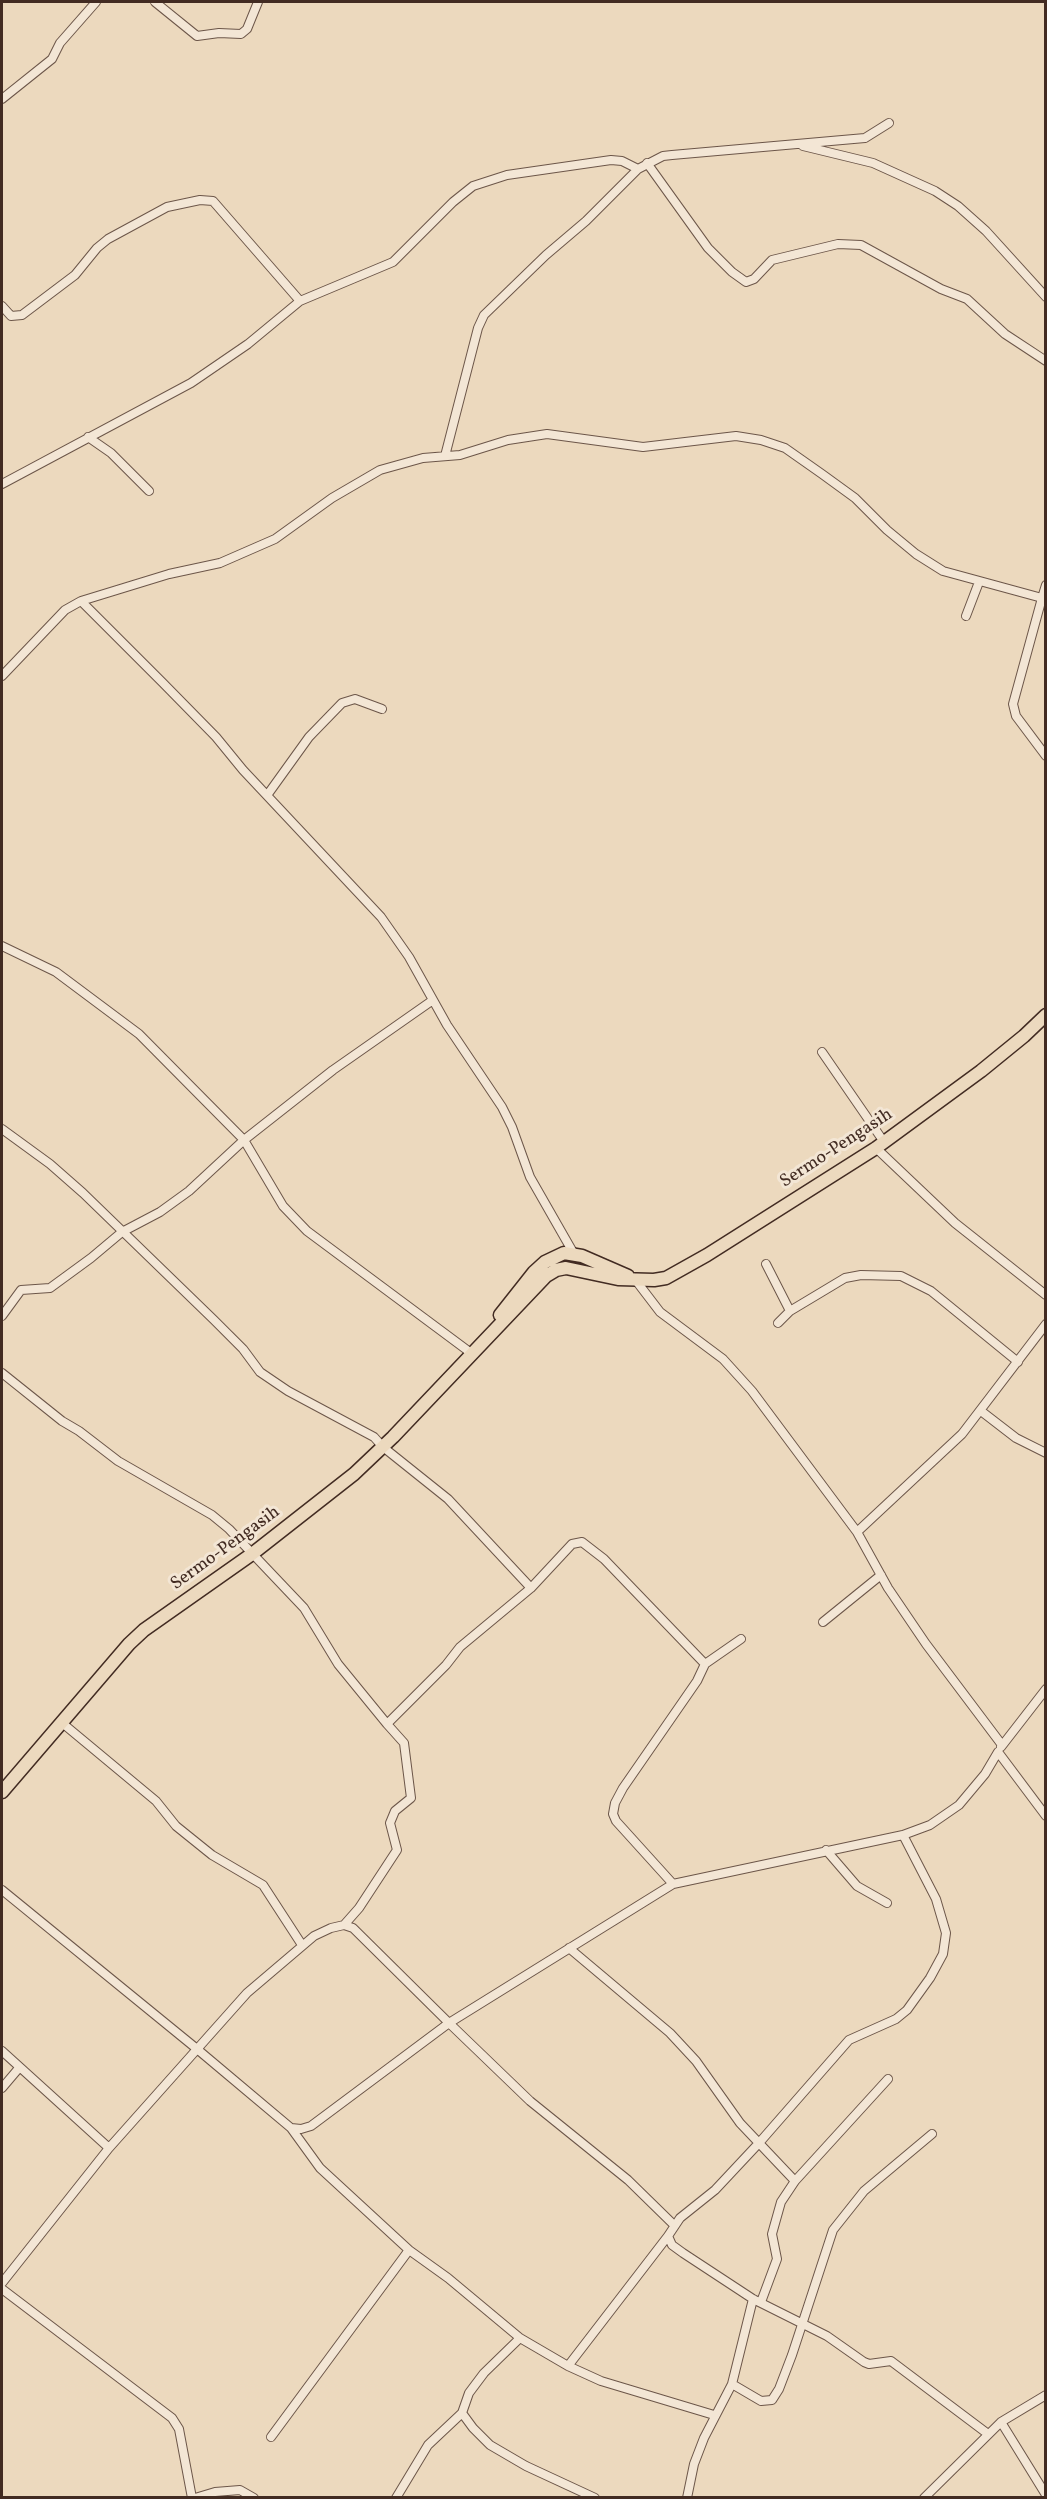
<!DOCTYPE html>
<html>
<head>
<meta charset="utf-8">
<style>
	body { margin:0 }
	#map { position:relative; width:1047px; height:2499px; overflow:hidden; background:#ecd9be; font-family:Vollkorn,serif }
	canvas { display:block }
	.frame { position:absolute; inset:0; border:3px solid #422b22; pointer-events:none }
</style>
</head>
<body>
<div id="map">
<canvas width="1047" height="2499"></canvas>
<div class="frame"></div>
</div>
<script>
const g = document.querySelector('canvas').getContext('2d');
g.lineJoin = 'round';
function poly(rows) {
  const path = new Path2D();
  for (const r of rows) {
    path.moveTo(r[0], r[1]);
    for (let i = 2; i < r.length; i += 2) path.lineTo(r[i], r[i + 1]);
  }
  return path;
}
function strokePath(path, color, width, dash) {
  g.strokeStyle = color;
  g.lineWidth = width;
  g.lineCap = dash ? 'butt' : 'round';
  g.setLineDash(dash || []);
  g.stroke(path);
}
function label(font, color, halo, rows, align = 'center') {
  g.font = font + ' Vollkorn,serif';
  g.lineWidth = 6;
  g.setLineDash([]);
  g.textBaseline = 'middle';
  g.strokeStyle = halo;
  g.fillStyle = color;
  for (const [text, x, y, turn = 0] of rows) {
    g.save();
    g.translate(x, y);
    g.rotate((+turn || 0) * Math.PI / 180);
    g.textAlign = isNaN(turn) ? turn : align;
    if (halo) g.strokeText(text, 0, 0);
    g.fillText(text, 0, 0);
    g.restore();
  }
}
const minor = poly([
	[155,2,197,36,219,33,241,34,247,29,258,2],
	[2,99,52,59,60,43,96,2],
	[803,146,873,163,935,191,958,206,986,231,1046,297],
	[647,163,708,248,732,272,746,282,754,279,772,260,838,244,861,245,941,289,967,299,1005,334,1046,361],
	[300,301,393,262,453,202,473,186,507,175,611,160,622,161,638,169],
	[2,306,11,316,22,315,75,275,97,248,108,239,167,207,200,200,213,201,300,301,248,344,191,383,2,484],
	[88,437,111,453,149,491],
	[445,456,478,328,484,315,546,255,586,221,638,169,663,156,672,155,865,138,889,123],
	[1042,598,1046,585],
	[81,601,169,574,220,563,275,539,332,498,380,470,423,458,460,455,508,440,547,434,643,447,736,436,761,440,785,448,822,474,855,498,887,530,916,554,943,571,1042,598,1013,704,1016,716,1046,756],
	[966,616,979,582],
	[2,676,65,610,81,601,163,683,216,737,243,770,381,917,409,957,447,1025,502,1107,512,1127,530,1177,574,1254],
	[268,794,309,737,342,703,355,699,382,709],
	[2,946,56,972,139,1034,244,1140,283,1206,307,1231,471,1353],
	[822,1052,884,1142],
	[2,1129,50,1164,83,1193,214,1320,243,1349,260,1372,288,1391,374,1437,383,1447,448,1499,531,1588,572,1544,582,1542,604,1559,705,1664,697,1681,623,1788,615,1803,613,1814,616,1821,673,1884],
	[876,1148,955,1223,1046,1295],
	[766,1264,790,1311],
	[634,1278,660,1312,723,1359,752,1391,857,1532,888,1588,926,1644,1002,1745],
	[2,1316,21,1290,50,1288,91,1258,122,1232,160,1212,189,1191,244,1140,333,1070,433,1000],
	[778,1323,790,1311,845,1278,861,1275,901,1276,931,1291,1018,1362],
	[2,1373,62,1421,79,1431,118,1461,212,1515,229,1529,304,1608,338,1664,387,1724,446,1665,460,1647,531,1588],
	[981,1411,1016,1438,1046,1453],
	[857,1532,962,1434,1046,1324],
	[823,1622,881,1575],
	[705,1664,741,1639],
	[61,1722,156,1801,176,1826,212,1855,263,1885,302,1945],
	[1001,1747,1046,1689],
	[903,1835,936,1899,946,1933,943,1954,930,1978,907,2010,896,2019,849,2040,759,2143,715,2190,680,2218,668,2236,672,2245,683,2253,753,2299,827,2336,864,2362,869,2364,891,2361,988,2434],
	[826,1850,857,1886,887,1903],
	[2,1890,197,2049,291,2128,301,2129,311,2126,449,2023,530,2101,628,2180,674,2225],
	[344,1925,359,1908,397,1850,390,1823,395,1811,411,1798,404,1743,387,1724],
	[569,1948,670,2033,696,2061,740,2123,795,2181],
	[2,2051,109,2148],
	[2,2088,19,2068],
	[291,2128,320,2168,409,2250],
	[2,2283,109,2148,247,1993,314,1936,331,1928,344,1925,353,1928,449,2023,673,1884,903,1835,930,1825,959,1805,985,1774,998,1752,1046,1816],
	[2,2289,172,2418,179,2429,192,2498],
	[761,2302,777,2259,772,2234,781,2202,795,2181,888,2079],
	[568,2366,668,2236],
	[732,2384,761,2401,772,2400,779,2389,792,2355,833,2230,864,2191,932,2134],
	[1001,2422,1046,2495],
	[271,2437,409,2250,448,2278,520,2338],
	[195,2498,215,2492,240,2490,254,2498],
	[396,2498,428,2445,462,2413],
	[595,2498,526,2466,490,2445,473,2428,462,2413,469,2393,484,2373,520,2338,568,2366,601,2381,714,2415],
	[687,2498,694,2464,704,2438,732,2384,753,2299],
	[924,2498,1001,2422,1046,2395]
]);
const primary = poly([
	[500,1315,534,1272,545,1262,564,1253,582,1256,628,1276],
	[2,1792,129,1644,144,1630,252,1554,354,1474,393,1437,546,1276,556,1270,566,1268,618,1279,654,1280,666,1278,707,1255,876,1148,981,1071,1024,1036,1046,1015]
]);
strokePath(minor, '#6c5649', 10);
strokePath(primary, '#422b22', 15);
strokePath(minor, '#f3e6d5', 8);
strokePath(primary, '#ecd9be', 12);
label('18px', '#422b22', '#f3e6d5', [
	["Sermo-Pengasih",837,1149,-33],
	["Sermo-Pengasih",226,1549,-36]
]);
</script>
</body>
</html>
